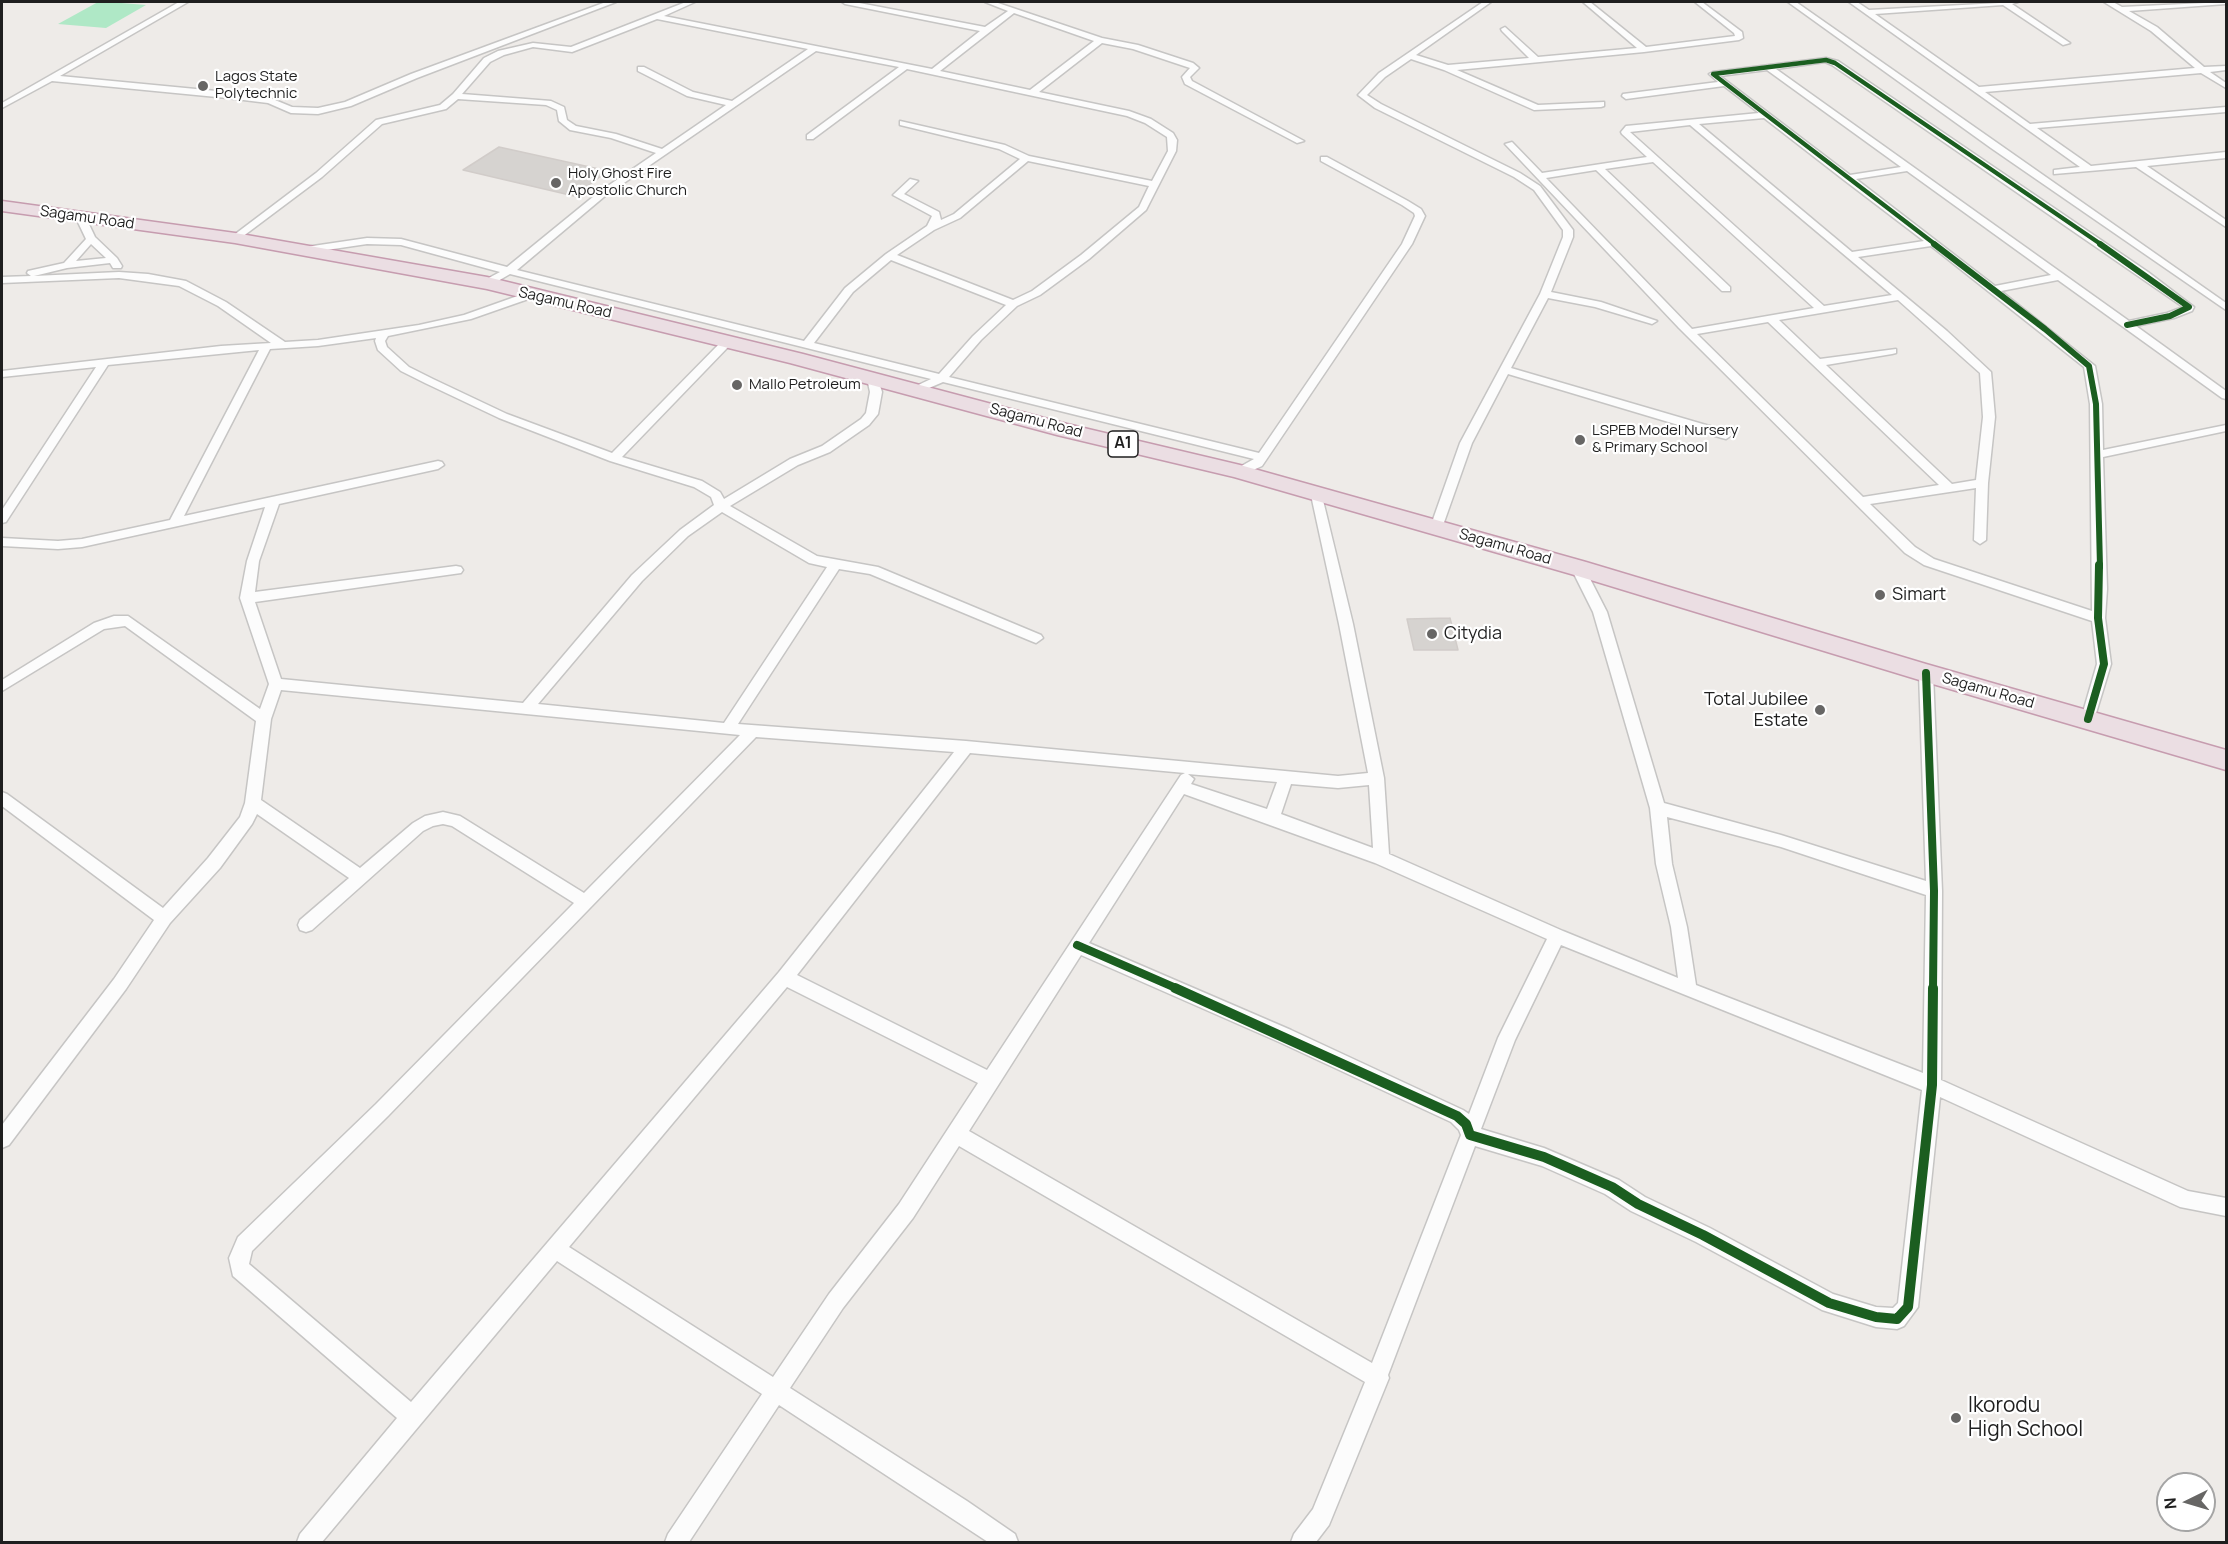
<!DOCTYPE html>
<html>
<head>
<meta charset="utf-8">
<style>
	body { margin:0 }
	#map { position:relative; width:2228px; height:1544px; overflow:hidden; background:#eeebe8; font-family:Manrope,sans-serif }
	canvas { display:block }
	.frame { position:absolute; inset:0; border:3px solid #1f1f1f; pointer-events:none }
	.north { position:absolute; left:2156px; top:1472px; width:60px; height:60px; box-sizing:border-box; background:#fff; border:2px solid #a5a5a5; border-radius:50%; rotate:265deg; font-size:16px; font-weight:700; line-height:24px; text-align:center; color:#1f1f1f }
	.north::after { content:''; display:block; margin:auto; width:21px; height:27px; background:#676665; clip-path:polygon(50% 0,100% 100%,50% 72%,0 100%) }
</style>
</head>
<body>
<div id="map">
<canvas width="2228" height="1544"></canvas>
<div class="frame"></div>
<div class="north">N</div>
</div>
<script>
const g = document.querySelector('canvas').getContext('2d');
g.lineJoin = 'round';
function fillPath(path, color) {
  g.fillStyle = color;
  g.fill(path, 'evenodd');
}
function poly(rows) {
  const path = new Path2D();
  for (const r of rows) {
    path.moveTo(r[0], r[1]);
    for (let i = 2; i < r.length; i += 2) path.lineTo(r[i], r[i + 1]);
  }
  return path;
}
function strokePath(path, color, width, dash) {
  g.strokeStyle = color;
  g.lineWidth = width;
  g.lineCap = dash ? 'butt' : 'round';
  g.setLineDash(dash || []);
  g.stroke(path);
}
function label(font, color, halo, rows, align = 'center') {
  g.font = font + ' Manrope,sans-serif';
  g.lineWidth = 4.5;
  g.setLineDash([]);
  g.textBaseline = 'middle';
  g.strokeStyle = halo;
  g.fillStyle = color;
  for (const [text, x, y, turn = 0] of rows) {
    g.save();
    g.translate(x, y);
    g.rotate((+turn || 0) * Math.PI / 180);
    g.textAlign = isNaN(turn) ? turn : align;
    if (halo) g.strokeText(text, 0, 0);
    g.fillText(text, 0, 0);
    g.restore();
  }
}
fillPath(poly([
	[98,2,109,2,146,5,106,28,58,24]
]), '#afe8c6');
const building = poly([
	[499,147,608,171,574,196,463,170,499,147],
	[1450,618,1458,650,1414,650,1407,619,1450,618]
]);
fillPath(building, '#d6d3d0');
strokePath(building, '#d1ccc9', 1.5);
const street = poly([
	[179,2,188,2,60,76,227,92,270,98,292,107,318,108,345,102,411,74,606,2,616,2,417,78,351,106,318,114,291,113,268,103,227,98,52,81,2,108,2,103,179,2],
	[686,2,695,2,664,16,932,69,980,31,845,4,842,2,854,2,985,27,1008,11,985,2,995,2,1102,38,1138,45,1193,63,1199,68,1190,77,1192,81,1304,141,1297,143,1185,84,1182,77,1190,68,1133,49,1102,43,1039,92,1129,111,1151,119,1173,133,1177,140,1176,151,1146,210,1089,259,1040,295,1017,306,981,340,949,377,1259,453,1402,244,1415,216,1414,213,1402,205,1321,161,1321,157,1327,157,1408,201,1421,209,1425,216,1412,244,1262,466,1240,476,1236,475,1236,469,1254,459,943,382,922,391,914,391,914,387,931,379,510,274,491,285,483,285,483,281,500,272,401,245,367,244,306,253,301,250,306,247,367,238,401,239,507,267,599,192,656,153,611,138,570,130,559,121,557,110,546,105,458,99,446,109,382,124,322,177,238,240,230,238,316,173,376,120,440,105,453,94,484,58,498,51,533,43,571,47,686,2],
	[1014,13,1094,41,1030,90,940,71,1014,13],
	[657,19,808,49,732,101,693,92,644,67,638,67,638,71,687,96,726,105,662,149,616,134,576,126,567,120,564,107,551,101,462,94,490,62,504,55,533,47,572,52,657,19],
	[816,51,899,67,807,135,807,139,813,139,907,69,1127,116,1145,123,1167,137,1168,151,1152,181,1029,156,1005,145,900,121,900,125,999,149,1020,159,954,214,941,220,939,212,904,194,918,181,910,179,893,195,932,216,927,226,886,254,845,288,804,341,517,270,605,196,816,51],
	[1028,161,1149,186,1139,207,1081,255,1032,291,1013,300,897,255,934,230,960,218,1028,161],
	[891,260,1006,305,973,336,939,374,814,343,853,292,891,260],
	[1483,2,1491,2,1416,55,1448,65,1529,58,1502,31,1501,29,1505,27,1538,57,1637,48,1583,2,1590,2,1646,47,1735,36,1734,33,1695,2,1702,2,1742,32,1743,38,1739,40,1644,52,1457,70,1538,105,1604,102,1604,106,1601,107,1534,110,1444,70,1411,59,1385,77,1367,95,1381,104,1520,173,1540,186,1573,230,1573,237,1551,292,1601,302,1657,321,1652,324,1595,307,1548,298,1511,368,1730,432,1732,435,1726,439,1722,438,1508,374,1472,443,1442,528,1436,532,1430,528,1460,443,1540,294,1563,237,1563,230,1534,190,1514,177,1375,108,1358,95,1379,73,1483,2],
	[1788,2,1796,2,2226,303,2226,310,1991,148,1788,2],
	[1849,2,1857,2,1869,10,2018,2,2012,4,2070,43,2063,45,2003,5,1875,14,1979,87,2195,68,2151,31,2104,2,2113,2,2122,7,2226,2,2226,4,2129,11,2157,27,2204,67,2226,66,2226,70,2210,72,2226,83,2226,88,2201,73,1985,92,2030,124,2226,107,2226,112,2037,128,2091,166,2226,152,2226,158,2147,166,2226,220,2226,227,2136,167,2054,174,2054,170,2080,167,1849,2],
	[1826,58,1838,61,2148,272,2194,307,2192,311,2174,318,2136,326,2226,391,2226,399,2222,398,2058,280,2001,291,2095,366,2102,404,2103,450,2226,425,2226,431,2103,457,2107,589,2105,618,2111,664,2093,723,2088,725,2083,723,2081,719,2097,664,2092,621,1924,565,1905,553,1679,328,1505,144,1512,142,1542,173,1647,157,1622,134,1621,132,1626,126,1759,113,1724,86,1626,99,1622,96,1623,94,1718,82,1709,74,1713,72,1826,58],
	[1825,62,1832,65,2183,307,2167,313,2129,321,1776,69,1825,62],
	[1767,70,1901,167,1850,175,1720,76,1767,70],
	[1764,118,1844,180,1924,241,1852,252,1699,124,1764,118],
	[1690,125,1892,295,1824,306,1630,132,1690,125],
	[1653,162,1814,308,1692,329,1546,178,1596,170,1722,291,1730,291,1730,287,1605,169,1653,162],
	[1907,171,2051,275,1995,286,1856,179,1907,171],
	[1931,246,2084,367,2090,404,2092,611,1934,559,1915,547,1870,504,1976,488,1974,540,1980,544,1986,540,1988,483,1995,417,1991,372,1947,331,1858,257,1931,246],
	[1898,300,1980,373,1983,417,1976,480,1952,484,1826,365,1892,354,1896,353,1896,349,1820,359,1779,320,1898,300],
	[1768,322,1939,485,1863,497,1697,334,1768,322],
	[81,215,86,218,95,237,117,258,122,266,121,268,113,268,110,263,67,268,34,276,119,272,148,274,186,281,226,302,285,342,318,340,419,325,464,315,526,293,534,293,534,297,471,319,388,336,385,341,387,347,409,367,433,379,507,414,612,453,722,341,730,341,730,345,622,457,702,481,720,492,724,499,790,459,822,446,861,419,866,413,870,392,867,378,869,376,877,376,882,392,878,414,869,425,830,452,798,465,730,506,817,556,878,567,1041,635,1043,638,1036,643,1031,641,870,574,839,569,738,724,966,741,1338,776,1368,773,1339,624,1311,495,1317,491,1321,492,1353,624,1384,778,1389,854,1563,931,1678,978,1671,927,1656,864,1650,808,1593,612,1571,568,1573,565,1583,565,1607,612,1664,803,1781,835,1926,881,1919,673,1926,668,1931,669,1933,673,1942,891,1941,1080,2188,1191,2226,1198,2226,1216,2180,1207,1940,1097,1918,1307,1904,1326,1897,1329,1876,1327,1822,1310,1696,1242,1631,1211,1605,1194,1542,1166,1475,1146,1388,1375,1389,1378,1329,1525,1316,1542,1291,1542,1294,1534,1313,1509,1365,1382,959,1146,913,1218,843,1308,790,1388,967,1501,1015,1534,1018,1542,988,1542,779,1405,689,1542,665,1542,668,1534,762,1394,557,1261,322,1542,297,1542,300,1534,397,1418,233,1276,229,1258,238,1237,376,1104,574,903,452,826,443,824,433,826,423,831,312,930,306,932,300,930,298,925,300,920,349,878,257,814,252,824,220,868,170,923,126,989,9,1145,2,1148,2,1125,114,979,154,920,2,806,2,792,7,794,163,908,208,858,240,817,245,803,256,721,125,626,104,629,2,691,2,680,94,623,114,616,128,616,260,709,269,684,240,598,247,561,265,507,82,547,58,549,2,546,2,538,58,541,82,539,170,520,259,350,108,365,6,522,2,523,2,510,96,367,2,377,2,371,221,346,271,343,218,306,179,286,119,278,2,283,2,277,31,276,27,273,28,271,64,263,86,239,76,218,81,215],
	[91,244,106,258,76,261,91,244],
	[376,338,375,341,378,350,401,371,425,383,499,418,610,461,694,487,711,497,714,505,680,530,632,575,523,703,281,679,255,602,461,573,463,570,461,567,456,566,255,592,259,561,279,504,438,469,444,465,442,462,438,461,184,516,270,349,318,346,376,338],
	[722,512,809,563,827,567,724,723,538,704,642,581,688,536,722,512],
	[281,690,526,714,740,735,584,893,460,816,443,812,425,816,413,823,360,868,261,800,271,719,281,690],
	[756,737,954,752,779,972,411,1402,249,1264,252,1251,388,1116,756,737],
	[970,753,1185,773,1181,775,987,1070,797,975,970,753],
	[1188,774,1277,782,1267,809,1191,784,1194,779,1188,774],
	[1291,784,1338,788,1369,785,1373,848,1281,814,1291,784],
	[1184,794,1375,863,1547,939,1498,1038,1469,1114,1463,1110,1291,1030,1089,943,1184,794],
	[1667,817,1781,847,1926,895,1923,1073,1696,985,1687,927,1672,864,1667,817],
	[1561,945,1922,1090,1898,1303,1893,1308,1876,1307,1833,1294,1710,1228,1645,1197,1619,1180,1544,1148,1481,1129,1515,1040,1561,945],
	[1081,955,1279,1042,1451,1122,1459,1130,1461,1135,1372,1363,969,1131,1081,955],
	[787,987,978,1083,899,1204,829,1294,773,1377,569,1247,787,987]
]);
const highway = poly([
	[2,201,235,233,487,277,803,354,1067,424,1240,465,1586,562,1926,664,2226,750,2226,770,1926,682,1571,574,1234,477,1057,435,790,363,487,289,235,243,2,211,2,201]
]);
strokePath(street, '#c6c5c4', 3);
strokePath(highway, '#c69caf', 3);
fillPath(street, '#fcfcfc');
fillPath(highway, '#ebdee3');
strokePath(poly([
	[1936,245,1713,74,1826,60,1835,63,2102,245]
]), '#1b5e20', 4.5);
strokePath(poly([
	[1934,244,2045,329,2089,366,2096,404,2100,567],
	[2100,244,2189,307,2170,316,2127,325]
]), '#1b5e20', 6);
strokePath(poly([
	[1926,673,1934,891,1933,989],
	[2088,719,2104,664,2098,618,2099,565],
	[1077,945,1178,989]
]), '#1b5e20', 8);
strokePath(poly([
	[1175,988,1457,1116,1466,1124,1470,1135,1544,1157,1612,1187,1638,1204,1703,1235,1829,1303,1876,1317,1897,1319,1908,1307,1932,1085,1933,988]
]), '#1b5e20', 10);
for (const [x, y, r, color] of [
	[203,86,6,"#676665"],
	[556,183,6,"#676665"],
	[737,385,6,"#676665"],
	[1580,440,6,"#676665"],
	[1880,595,6,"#676665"],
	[1432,634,6,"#676665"],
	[1820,710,6,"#676665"],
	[1956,1418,6,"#676665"]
]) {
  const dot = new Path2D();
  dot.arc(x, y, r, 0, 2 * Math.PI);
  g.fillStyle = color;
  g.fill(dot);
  strokePath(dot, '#fff', 2);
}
label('15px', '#1f1f1f', '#fff', [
	["Lagos State",215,77],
	["Polytechnic",215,94],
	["Holy Ghost Fire",568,174],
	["Apostolic Church",568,191],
	["Mallo Petroleum",749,385],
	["LSPEB Model Nursery",1592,431],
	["& Primary School",1592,448]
], 'left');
label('15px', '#1f1f1f', '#fff', [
	["Sagamu Road",87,218,8],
	["Sagamu Road",565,303,13],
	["Sagamu Road",1036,421,15],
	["Sagamu Road",1505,547,16],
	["Sagamu Road",1988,691,16]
]);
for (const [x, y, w] of [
	[1123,444,30]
]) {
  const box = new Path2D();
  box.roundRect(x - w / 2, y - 13, w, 26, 4.5);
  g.fillStyle = '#fff';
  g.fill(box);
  strokePath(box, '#1f1f1f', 1.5);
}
label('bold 16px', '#1f1f1f', null, [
	["A1",1123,444]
]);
label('18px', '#1f1f1f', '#fff', [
	["Simart",1892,595],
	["Citydia",1444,634],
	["Total Jubilee",1808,700,"right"],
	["Estate",1808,721,"right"]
], 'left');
label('21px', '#1f1f1f', '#fff', [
	["Ikorodu",1968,1406],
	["High School",1968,1430]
], 'left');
</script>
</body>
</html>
